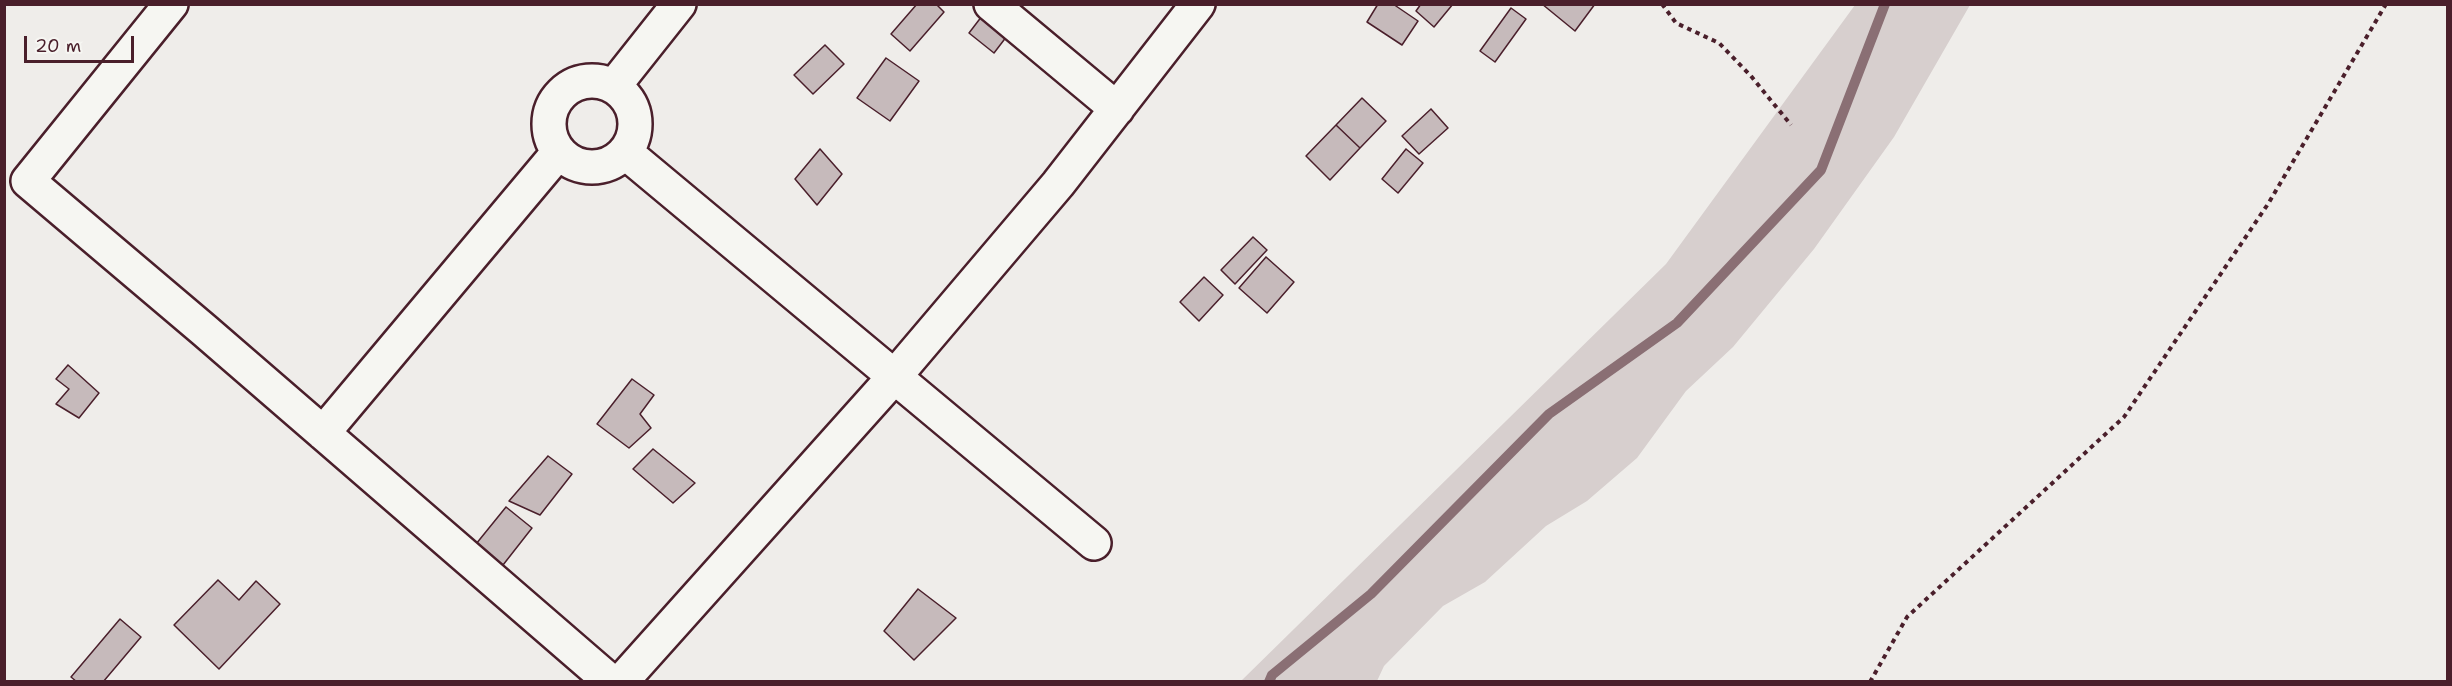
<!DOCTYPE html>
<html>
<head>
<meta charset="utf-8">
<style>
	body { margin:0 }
	#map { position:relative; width:2452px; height:686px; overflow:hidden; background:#efedea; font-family:"Shantell Sans",sans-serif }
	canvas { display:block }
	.frame { position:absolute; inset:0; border:6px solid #4a1f2b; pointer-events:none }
	.scale { position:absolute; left:24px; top:36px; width:110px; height:27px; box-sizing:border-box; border:3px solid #4a1f2b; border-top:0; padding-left:8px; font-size:18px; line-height:21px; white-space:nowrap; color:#4a1f2b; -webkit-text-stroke:4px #f6f6f2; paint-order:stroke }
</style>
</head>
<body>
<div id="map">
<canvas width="2452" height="686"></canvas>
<div class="frame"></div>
<div class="scale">20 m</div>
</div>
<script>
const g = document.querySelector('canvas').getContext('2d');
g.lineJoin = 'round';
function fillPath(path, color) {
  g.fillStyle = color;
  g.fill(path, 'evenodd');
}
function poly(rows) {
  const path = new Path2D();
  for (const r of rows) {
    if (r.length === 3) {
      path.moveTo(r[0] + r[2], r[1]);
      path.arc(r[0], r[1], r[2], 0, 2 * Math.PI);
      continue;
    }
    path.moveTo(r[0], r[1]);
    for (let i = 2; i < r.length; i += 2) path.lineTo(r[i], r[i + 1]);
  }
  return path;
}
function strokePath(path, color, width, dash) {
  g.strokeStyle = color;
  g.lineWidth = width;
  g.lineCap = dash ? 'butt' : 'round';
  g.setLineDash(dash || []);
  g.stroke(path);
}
fillPath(poly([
	[1855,5,1970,5,1894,137,1814,249,1733,347,1686,391,1637,458,1587,501,1546,526,1485,582,1443,606,1384,666,1377,681,1241,681,1666,264]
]), '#d7cfce');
strokePath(poly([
	[1269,682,1272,675,1371,594,1549,414,1677,323,1821,170,1885,4]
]), '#8a6f74', 10);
const building = poly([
	[917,4,936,4,944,12,910,51,891,34,917,4],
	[1378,4,1393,4,1418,21,1402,45,1367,22,1378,4],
	[1421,4,1453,4,1434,27,1416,11,1421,4],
	[1542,4,1595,4,1575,31,1542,4],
	[1511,8,1526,19,1495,62,1480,51,1511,8],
	[982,16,1007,36,994,53,969,33,982,16],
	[825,45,844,64,813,94,794,75,825,45],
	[886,58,919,81,890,121,857,98,886,58],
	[1362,98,1386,121,1360,148,1336,125,1362,98],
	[1431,109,1448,128,1419,154,1402,136,1431,109],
	[1336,125,1360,148,1330,180,1306,156,1336,125],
	[820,149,842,174,817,205,795,179,820,149],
	[1406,149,1423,163,1398,193,1382,179,1406,149],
	[1253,237,1267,250,1235,284,1221,270,1253,237],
	[1266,257,1294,282,1267,313,1239,288,1266,257],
	[1204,277,1223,295,1199,321,1180,302,1204,277],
	[68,365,99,393,79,418,56,404,69,389,56,379,68,365],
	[632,379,654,395,640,414,651,428,629,448,597,424,632,379],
	[653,449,695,483,673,503,633,469,653,449],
	[548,456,572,474,540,515,509,501,548,456],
	[506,507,532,528,503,565,476,544,506,507],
	[218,580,239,600,256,581,280,604,219,669,174,625,218,580],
	[918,589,956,618,914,660,884,631,918,589],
	[120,619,141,637,103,682,77,682,71,677,120,619]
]);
fillPath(building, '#c6babb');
strokePath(building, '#4a1f2b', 1.5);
const minor = poly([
	[171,4,28,181,204,330,611,682],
	[991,4,1117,109],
	[592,124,43],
	[614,86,679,4],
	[625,152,1094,543],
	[323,433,558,153],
	[621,682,895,376,1058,184,1198,4]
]);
strokePath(minor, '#4a1f2b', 38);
strokePath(poly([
	[1662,4,1676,23,1719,43,1751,76,1791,125],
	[1870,682,1907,617,2124,417,2268,204,2386,4]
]), '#4a1f2b', 4, [4.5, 4.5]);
strokePath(minor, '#f6f6f2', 33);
</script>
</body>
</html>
